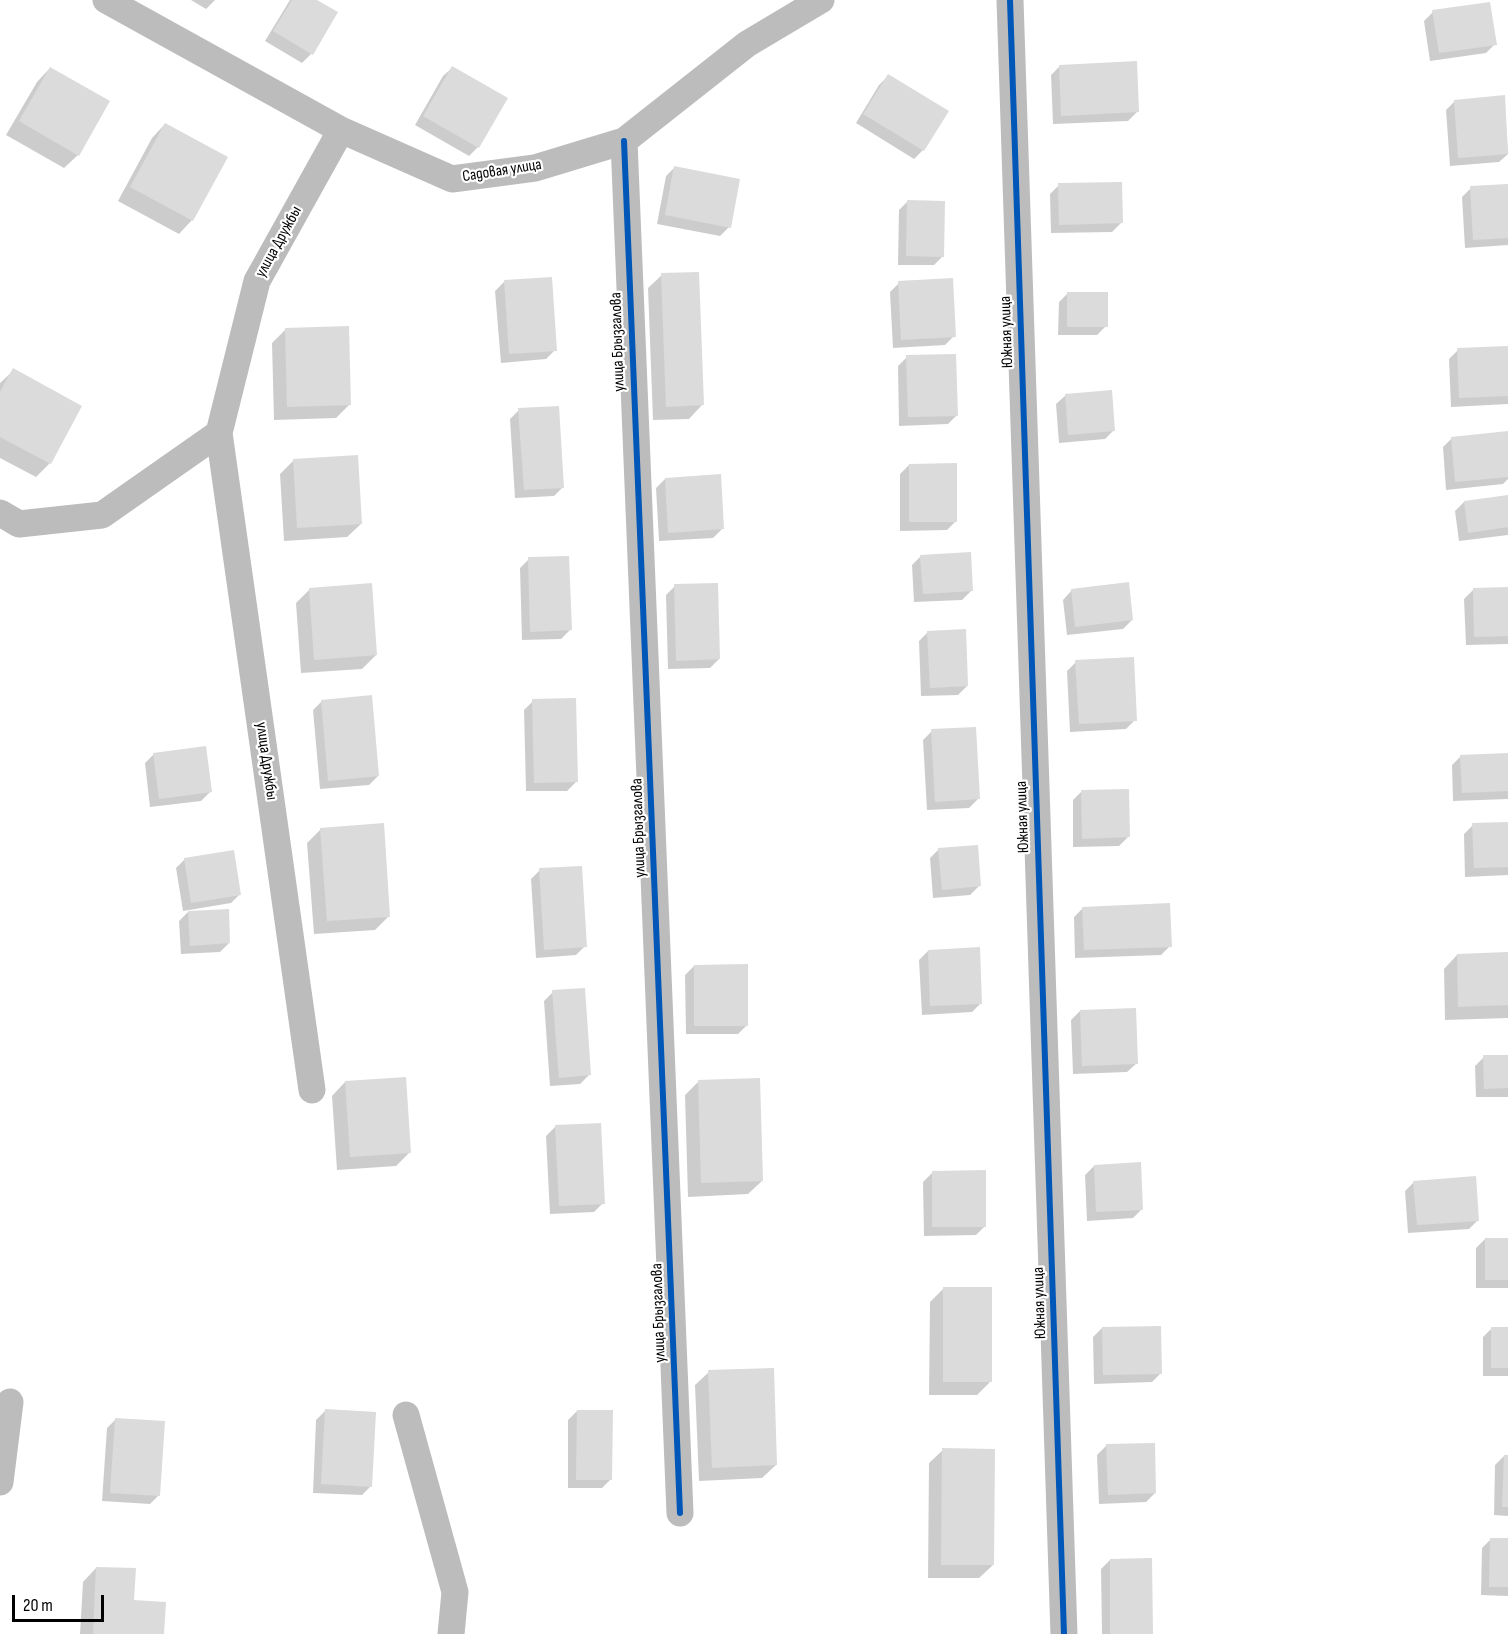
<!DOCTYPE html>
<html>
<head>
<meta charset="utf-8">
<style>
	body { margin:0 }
	#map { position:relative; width:1508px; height:1634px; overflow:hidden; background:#fff; font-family:"Sofia Sans Condensed",sans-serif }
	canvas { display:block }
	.scale { position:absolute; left:12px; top:1595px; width:92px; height:27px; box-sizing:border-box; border:3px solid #000; border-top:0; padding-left:8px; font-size:18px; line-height:21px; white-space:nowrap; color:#000; -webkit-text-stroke:4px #fff; paint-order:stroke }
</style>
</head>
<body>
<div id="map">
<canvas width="1508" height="1634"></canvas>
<div class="scale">20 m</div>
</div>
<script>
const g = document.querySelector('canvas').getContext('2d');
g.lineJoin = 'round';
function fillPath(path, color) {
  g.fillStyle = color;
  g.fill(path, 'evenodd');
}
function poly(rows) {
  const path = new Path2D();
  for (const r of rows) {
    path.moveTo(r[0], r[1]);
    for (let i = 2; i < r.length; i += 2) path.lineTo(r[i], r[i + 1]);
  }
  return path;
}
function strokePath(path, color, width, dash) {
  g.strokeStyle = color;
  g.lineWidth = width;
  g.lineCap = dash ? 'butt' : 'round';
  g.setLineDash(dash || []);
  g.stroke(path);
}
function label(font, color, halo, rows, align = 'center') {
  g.font = font + ' "Sofia Sans Condensed",sans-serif';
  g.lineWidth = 4.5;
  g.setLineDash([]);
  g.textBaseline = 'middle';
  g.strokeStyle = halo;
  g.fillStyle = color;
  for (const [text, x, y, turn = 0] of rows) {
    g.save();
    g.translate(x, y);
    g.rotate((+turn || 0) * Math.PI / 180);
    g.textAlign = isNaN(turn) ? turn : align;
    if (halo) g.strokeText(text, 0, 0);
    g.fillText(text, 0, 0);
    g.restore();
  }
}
fillPath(poly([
	[191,0,215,0,206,9],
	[290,0,314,0,311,54,302,63,265,41],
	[1433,12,1495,44,1486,53,1430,61,1424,21],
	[1060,66,1137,112,1128,121,1053,124,1051,75],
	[50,68,78,155,64,168,6,135,37,82],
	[452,68,506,99,478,147,469,156,415,125,443,76],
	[888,76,923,150,914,159,856,123,879,85],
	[1504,97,1508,154,1499,162,1450,166,1446,110,1455,101],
	[165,124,192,220,179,234,118,201,152,138],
	[675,167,729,227,720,236,657,224,666,176],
	[1059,185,1121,223,1112,232,1051,233,1050,194],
	[1508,186,1508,245,1465,248,1462,197,1471,188],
	[908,201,943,256,934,265,898,265,899,210],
	[662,275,702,405,689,419,653,420,648,288],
	[504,282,555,350,546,359,501,363,495,291],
	[899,283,954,336,945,345,893,348,890,292],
	[1068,293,1106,326,1097,335,1058,335,1059,302],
	[286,329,350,404,336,418,274,420,272,343],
	[1508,347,1508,404,1451,407,1449,359,1458,350],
	[907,357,957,415,948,424,899,426,898,366],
	[14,370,80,406,49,464,36,477,0,458,0,383],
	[1066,395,1114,430,1105,439,1059,443,1056,404],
	[519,410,563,487,554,496,515,498,510,419],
	[1508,433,1508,479,1503,484,1446,490,1443,447,1452,438],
	[294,460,361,524,347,537,284,541,280,474],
	[909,465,956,521,947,530,900,531,900,474],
	[665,479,722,529,713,538,659,541,656,488],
	[1508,496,1508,535,1459,541,1455,511,1464,502],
	[921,556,971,591,962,600,914,602,912,565],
	[529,559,570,630,561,639,522,640,520,568],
	[675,586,719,659,710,668,668,669,666,595],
	[1508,589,1508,644,1466,645,1464,599,1473,590],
	[309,590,376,655,362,669,301,673,296,603],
	[1072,590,1132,620,1123,629,1067,635,1063,600],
	[928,632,967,686,958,695,921,696,919,641],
	[1076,662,1135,720,1126,729,1070,732,1067,671],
	[322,701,378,776,369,785,320,789,313,710],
	[533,701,576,782,567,791,526,791,524,710],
	[932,731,978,799,969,808,927,810,923,740],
	[154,754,210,792,201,801,150,807,145,763],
	[1508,754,1508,799,1453,801,1452,765,1461,756],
	[1082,791,1128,837,1119,846,1073,847,1073,800],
	[1508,823,1508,875,1465,877,1464,834,1473,825],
	[321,829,389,916,375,930,314,934,307,843],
	[939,849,979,886,970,895,933,898,930,858],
	[185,859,240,894,231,903,183,911,176,868],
	[540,870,585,946,576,955,536,958,531,879],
	[1083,908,1170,946,1161,955,1075,958,1074,917],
	[188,912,229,943,220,952,181,954,179,921],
	[928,951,981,1003,972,1012,922,1015,919,960],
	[1508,953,1508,1018,1445,1020,1444,969,1457,955],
	[694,966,747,1025,738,1034,686,1034,685,975],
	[553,992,589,1075,580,1084,550,1086,544,1001],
	[1080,1011,1137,1063,1127,1072,1073,1074,1071,1020],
	[1508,1056,1508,1097,1476,1097,1475,1066,1484,1057],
	[345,1082,409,1153,396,1166,337,1170,332,1096],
	[698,1082,762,1181,748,1194,688,1197,685,1095],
	[555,1127,603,1203,594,1212,550,1214,546,1136],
	[1094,1166,1142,1209,1133,1218,1087,1221,1085,1175],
	[932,1173,985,1226,976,1235,924,1236,923,1182],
	[1414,1182,1478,1220,1469,1229,1408,1233,1405,1191],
	[1485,1239,1508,1239,1508,1288,1476,1288,1476,1248],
	[944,1288,990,1382,977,1395,929,1395,930,1302],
	[1102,1328,1161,1373,1152,1382,1094,1384,1093,1337],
	[1492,1328,1508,1328,1508,1376,1483,1376,1483,1337],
	[709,1372,776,1465,762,1478,699,1481,695,1385],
	[325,1411,371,1486,362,1495,313,1493,316,1420],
	[577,1411,611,1479,602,1488,568,1488,568,1420],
	[116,1419,159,1495,150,1504,102,1501,107,1428],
	[1106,1446,1155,1493,1146,1502,1099,1504,1097,1455],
	[943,1450,993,1565,979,1578,928,1578,929,1463],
	[1504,1456,1508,1456,1508,1516,1494,1515,1495,1465],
	[1491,1539,1508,1540,1508,1596,1481,1595,1482,1548],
	[1110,1560,1152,1634,1102,1634,1101,1569],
	[96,1568,132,1602,163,1634,80,1634,83,1582]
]), '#0003');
fillPath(poly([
	[292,0,317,0,338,12,313,55,273,31],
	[1490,2,1497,45,1439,53,1432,10],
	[1137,61,1139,112,1061,116,1059,65],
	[452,66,508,98,479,148,423,116],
	[50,67,110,101,79,156,19,121],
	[888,74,949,111,924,151,863,114],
	[1505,95,1508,154,1458,158,1454,100],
	[165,123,228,157,193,221,130,187],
	[674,166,740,179,731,228,665,215],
	[1122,182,1123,223,1059,225,1058,183],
	[1508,184,1508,238,1473,240,1470,186],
	[907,200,945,201,944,257,906,256],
	[699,272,704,405,666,407,661,273],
	[552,277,557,351,509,354,504,280],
	[953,278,956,337,901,340,898,281],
	[1067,292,1108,292,1108,327,1067,327],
	[349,326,351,405,287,407,285,328],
	[1508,346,1508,396,1459,398,1457,348],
	[956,354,958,416,908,417,906,355],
	[13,368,82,406,51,464,0,437,0,392],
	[1112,390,1115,431,1068,435,1065,394],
	[559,406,564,488,524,490,518,408],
	[1508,431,1508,477,1455,482,1451,437],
	[358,455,362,524,297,528,293,459],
	[957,463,957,522,909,522,909,464],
	[721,474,724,529,668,533,665,478],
	[1508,495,1508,527,1468,533,1464,501],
	[971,552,973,591,923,594,920,555],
	[569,556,572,630,530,632,528,557],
	[1129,582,1133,620,1075,627,1071,589],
	[372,583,377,655,314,660,309,588],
	[718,583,720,659,676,661,674,584],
	[1508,587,1508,636,1474,637,1473,588],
	[966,629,968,686,930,688,927,631],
	[1134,657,1137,721,1079,724,1075,660],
	[372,695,379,776,328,781,321,700],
	[576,698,578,782,534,783,532,699],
	[976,727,980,799,935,802,931,729],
	[206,746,212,792,159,799,153,753],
	[1508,753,1508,791,1462,793,1460,755],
	[1129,789,1130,837,1082,839,1081,790],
	[1508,822,1508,867,1474,868,1472,823],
	[384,823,390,917,327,921,320,828],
	[978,845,981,886,942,890,938,848],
	[234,850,241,895,191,903,184,858],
	[582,866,587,947,544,950,539,868],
	[1170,903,1172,947,1084,950,1082,907],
	[229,909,230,943,190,946,188,911],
	[980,947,982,1004,930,1006,928,950],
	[1508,952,1508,1005,1458,1007,1457,954],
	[748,964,748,1026,694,1026,694,965],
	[585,988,591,1075,559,1078,552,990],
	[1136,1008,1138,1064,1082,1066,1080,1010],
	[1483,1055,1508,1055,1508,1088,1484,1089],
	[406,1077,411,1153,350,1157,345,1081],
	[760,1078,763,1181,701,1183,698,1080],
	[601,1123,605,1204,559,1206,555,1125],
	[1141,1162,1143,1210,1096,1212,1094,1165],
	[986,1170,986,1227,932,1227,932,1171],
	[1476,1176,1479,1221,1417,1225,1413,1181],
	[1485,1238,1508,1238,1508,1280,1485,1280],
	[943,1287,992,1287,992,1382,943,1382],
	[1161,1326,1162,1374,1103,1375,1102,1327],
	[1491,1327,1508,1327,1508,1368,1491,1368],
	[774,1368,777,1465,712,1468,708,1370],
	[325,1409,376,1412,372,1487,321,1484],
	[577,1410,613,1410,612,1480,576,1480],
	[115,1418,165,1421,160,1496,110,1493],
	[1155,1443,1156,1493,1108,1495,1106,1444],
	[942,1448,995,1449,994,1565,941,1565],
	[1504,1455,1508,1455,1508,1507,1502,1507],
	[1490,1538,1508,1538,1508,1587,1489,1587],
	[1152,1558,1153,1634,1110,1634,1110,1559],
	[96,1567,136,1568,134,1600,166,1602,164,1634,93,1634]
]), '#dbdbdb');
strokePath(poly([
	[106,0,341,130,452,179,535,168,624,141,747,44,821,0],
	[1010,0,1064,1634],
	[624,141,680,1513],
	[219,433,312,1090],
	[0,513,19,524,102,515,219,433,257,281,341,130],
	[406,1415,455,1592,451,1634],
	[0,1482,10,1402]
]), '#bcbcbc', 27);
strokePath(poly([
	[1010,0,1064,1634],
	[624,141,680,1513]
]), '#0057b8', 6);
label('16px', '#000', '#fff', [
	["Садовая улица",502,171,-9],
	["улица Дружбы",279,242,-61],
	["Южная улица",1007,332,-92],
	["улица Брызгалова",618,342,-92],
	["улица Дружбы",266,761,82],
	["Южная улица",1023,817,-92],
	["улица Брызгалова",639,828,-92],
	["Южная улица",1040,1303,-92],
	["улица Брызгалова",659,1313,-92]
]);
</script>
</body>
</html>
